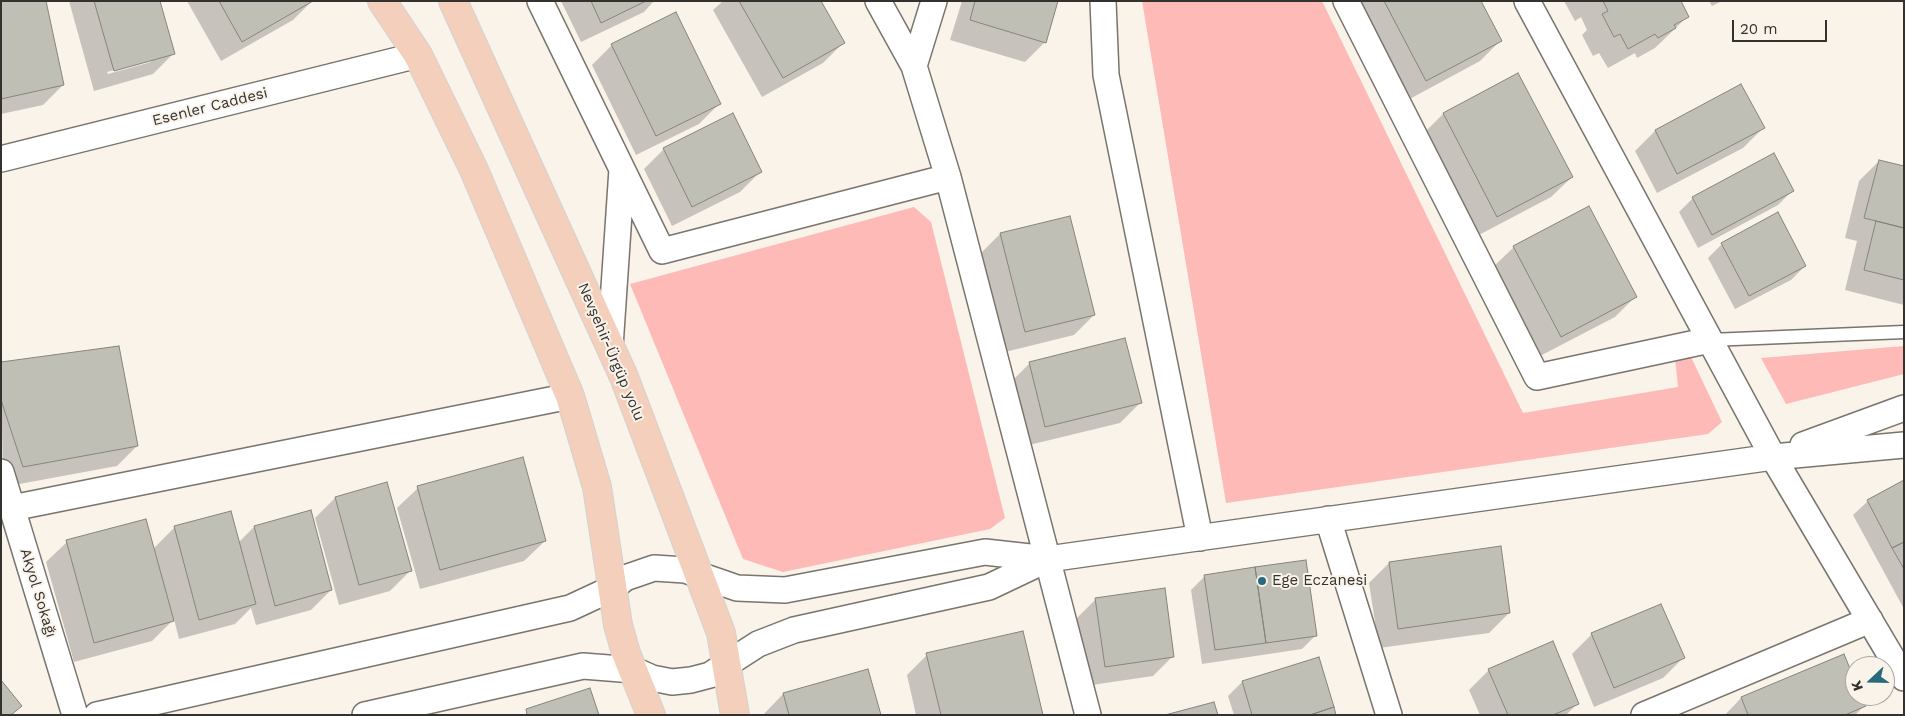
<!DOCTYPE html>
<html>
<head>
<meta charset="utf-8">
<style>
	body { margin:0 }
	#map { position:relative; width:1905px; height:716px; overflow:hidden; background:#f9f3ea; font-family:"Work Sans",sans-serif }
	canvas { display:block }
	.frame { position:absolute; inset:0; border:2px solid #34322f; pointer-events:none }
	.north { position:absolute; left:1845px; top:656px; width:50px; height:50px; box-sizing:border-box; background:#f9f3ea; border:1px solid #aaa69f; border-radius:50%; rotate:249deg; font-size:14px; font-weight:700; line-height:20px; text-align:center; color:#34322f }
	.north::after { content:''; display:block; margin:auto; width:18px; height:22px; background:#286b7d; clip-path:polygon(50% 0,100% 100%,50% 72%,0 100%) }
	.scale { position:absolute; left:1732px; top:20px; width:95px; height:22px; box-sizing:border-box; border:2px solid #34322f; border-top:0; padding-left:6px; font-size:15px; line-height:18px; white-space:nowrap; color:#34322f; -webkit-text-stroke:4px #f9f3ea; paint-order:stroke }
</style>
</head>
<body>
<div id="map">
<canvas width="1905" height="716"></canvas>
<div class="frame"></div>
<div class="north">K</div>
<div class="scale">20 m</div>
</div>
<script>
const g = document.querySelector('canvas').getContext('2d');
g.lineJoin = 'round';
function fillPath(path, color) {
  g.fillStyle = color;
  g.fill(path, 'evenodd');
}
function poly(rows) {
  const path = new Path2D();
  for (const r of rows) {
    path.moveTo(r[0], r[1]);
    for (let i = 2; i < r.length; i += 2) path.lineTo(r[i], r[i + 1]);
  }
  return path;
}
function strokePath(path, color, width, dash) {
  g.strokeStyle = color;
  g.lineWidth = width;
  g.lineCap = dash ? 'butt' : 'round';
  g.setLineDash(dash || []);
  g.stroke(path);
}
function label(font, color, halo, rows, align = 'center') {
  g.font = font + ' "Work Sans",sans-serif';
  g.lineWidth = 4;
  g.setLineDash([]);
  g.textBaseline = 'middle';
  g.strokeStyle = halo;
  g.fillStyle = color;
  for (const [text, x, y, turn = 0] of rows) {
    g.save();
    g.translate(x, y);
    g.rotate((+turn || 0) * Math.PI / 180);
    g.textAlign = isNaN(turn) ? turn : align;
    if (halo) g.strokeText(text, 0, 0);
    g.fillText(text, 0, 0);
    g.restore();
  }
}
fillPath(poly([
	[1142,1,1322,1,1523,413,1678,387,1675,357,1690,355,1722,422,1708,434,1226,503],
	[914,207,931,222,1005,518,990,529,783,572,743,559,630,284],
	[1904,346,1904,374,1786,404,1761,358]
]), '#febab7');
fillPath(poly([
	[1,1,63,85,43,105,1,114],
	[69,1,159,1,173,54,153,74,94,91],
	[151,60,151,62,108,74,107,72],
	[187,1,312,1,293,20,221,61],
	[561,1,654,1,644,12,581,42],
	[723,1,820,1,843,43,823,63,762,97,713,10],
	[962,1,1057,1,1045,42,1025,62,950,40],
	[1354,1,1479,1,1500,41,1480,61,1406,101],
	[1564,1,1681,1,1688,16,1655,48,1637,58,1635,53,1608,68,1599,53,1593,56,1582,35,1587,30,1581,17,1575,21],
	[1709,1,1722,1,1712,6],
	[612,45,719,104,699,124,636,155,592,65],
	[1517,75,1572,177,1551,197,1477,236,1423,134,1443,114],
	[1741,86,1763,128,1743,148,1657,193,1635,151,1655,131],
	[664,149,760,172,740,192,672,226,644,169],
	[1879,161,1904,167,1904,305,1845,290,1857,241,1845,238,1859,181],
	[1792,191,1778,205,1698,248,1679,212,1693,198],
	[1069,217,1094,315,1074,335,1005,352,980,254,1000,234],
	[1722,244,1805,266,1791,280,1735,309,1708,258],
	[1514,247,1635,297,1615,317,1540,356,1493,267],
	[1,363,137,446,117,466,3,487],
	[1030,363,1140,403,1120,423,1025,446,1010,383],
	[1904,481,1904,609,1853,515,1868,501],
	[418,488,545,541,524,561,420,589,397,508],
	[335,498,410,571,390,591,339,605,315,518],
	[175,527,238,543,254,527,331,590,311,610,256,625,251,608,235,624,179,639,174,619,152,641,74,662,46,562,67,542,153,549],
	[1389,563,1509,613,1489,633,1379,648,1369,583],
	[1205,576,1316,635,1302,649,1202,664,1191,590],
	[1096,599,1173,656,1153,676,1085,686,1076,619],
	[1592,634,1683,658,1663,678,1594,707,1572,654],
	[927,655,1042,715,916,715,907,675],
	[1843,656,1855,684,1855,696,1860,696,1864,706,1855,715,1725,715,1741,698],
	[1489,670,1577,704,1566,715,1480,715,1469,690],
	[867,671,879,715,763,715,783,694],
	[1242,682,1335,715,1234,715,1228,696]
]), '#0003');
const building = poly([
	[1,1,46,1,64,85,1,99,1,1],
	[94,1,160,1,175,54,114,71,94,1],
	[219,1,313,1,242,42,219,1],
	[591,1,646,1,601,23,591,1],
	[739,1,821,1,845,43,783,78,739,1],
	[975,1,1058,1,1046,43,970,20,975,1],
	[1384,1,1481,1,1502,41,1426,81,1384,1],
	[1603,1,1681,1,1689,17,1674,25,1676,28,1658,38,1655,34,1628,49,1620,34,1614,37,1602,14,1608,11,1603,1],
	[676,12,721,104,656,136,611,44,676,12],
	[1518,73,1573,177,1497,217,1443,113,1518,73],
	[1741,84,1765,128,1677,174,1655,130,1741,84],
	[733,113,762,172,692,207,663,148,733,113],
	[1774,153,1794,191,1712,235,1692,197,1774,153],
	[1879,160,1904,166,1904,228,1864,218,1879,160],
	[1589,206,1637,297,1561,337,1513,246,1589,206],
	[1778,212,1806,266,1749,296,1721,243,1778,212],
	[1070,216,1095,315,1025,332,1000,233,1070,216],
	[1876,221,1904,228,1904,280,1864,270,1876,221],
	[1125,338,1142,403,1045,427,1029,362,1125,338],
	[119,346,138,446,23,467,1,400,1,362,119,346],
	[523,457,546,541,440,570,417,486,523,457],
	[1904,480,1904,542,1892,548,1867,500,1904,480],
	[387,482,412,571,359,585,335,497,387,482],
	[311,510,332,590,275,606,254,526,311,510],
	[231,511,256,604,199,620,174,526,231,511],
	[146,519,174,621,94,643,66,540,146,519],
	[1904,542,1904,569,1892,548,1904,542],
	[1501,546,1510,613,1398,629,1389,562,1501,546],
	[1306,560,1317,636,1266,643,1255,567,1306,560],
	[1255,567,1266,643,1215,650,1204,575,1255,567],
	[1165,588,1174,657,1105,667,1095,598,1165,588],
	[1661,604,1685,658,1614,688,1591,633,1661,604],
	[1023,631,1043,715,941,715,926,653,1023,631],
	[1553,641,1579,704,1553,715,1508,715,1488,669,1553,641],
	[1844,654,1855,681,1855,696,1861,696,1866,706,1845,715,1748,715,1741,697,1844,654],
	[1319,657,1334,707,1310,715,1252,715,1242,681,1319,657],
	[868,669,881,715,789,715,783,693,868,669],
	[1,680,22,706,11,715,1,715,1,680],
	[590,688,599,715,527,715,526,709,590,688],
	[1214,702,1218,715,1165,715,1214,702],
	[1334,707,1336,715,1310,715,1334,707]
]);
fillPath(building, '#bfbfb5');
strokePath(building, '#85857c', 1);
const service = poly([
	[1710,340,1904,332]
]);
const minor = poly([
	[540,1,662,251,948,177],
	[878,1,914,66],
	[934,1,914,66,948,177,1088,715],
	[1103,1,1106,75,1200,538],
	[1346,1,1537,377,1710,340],
	[1527,1,1773,457,1904,678],
	[1,159,418,55],
	[610,347,622,169],
	[1803,445,1904,408],
	[1,472,75,715],
	[12,508,570,396],
	[1328,519,1389,715],
	[97,715,570,608,613,588,625,578,654,568,685,570,737,588,785,590,985,552,1048,559,1773,457,1904,445],
	[365,715,583,666,634,670,652,678,672,682,691,680,710,675,758,644,794,630,989,587,1048,559],
	[1644,715,1870,620]
]);
const trunk = poly([
	[382,1,418,55,474,170,570,396,597,487,618,625,626,653,651,715],
	[453,1,624,377,721,633,735,715]
]);
strokePath(service, '#79746c', 15);
strokePath(minor, '#79746c', 28);
strokePath(trunk, '#d2d2d1', 30);
strokePath(service, '#fff', 12);
strokePath(minor, '#fff', 25);
strokePath(trunk, '#f4cfbb', 28);
for (const [x, y, r, color] of [
	[1262,581,5,"#286b7d"]
]) {
  const dot = new Path2D();
  dot.arc(x, y, r, 0, 2 * Math.PI);
  g.fillStyle = color;
  g.fill(dot);
  strokePath(dot, '#f9f3ea', 2);
}
label('15px', '#34322f', '#f9f3ea', [
	["Esenler Caddesi",210,107,-14],
	["Nevşehir-Ürgüp yolu",611,352,67],
	["Akyol Sokağı",38,593,73]
]);
label('15px', '#34322f', '#f9f3ea', [
	["Ege Eczanesi",1272,581]
], 'left');
</script>
</body>
</html>
